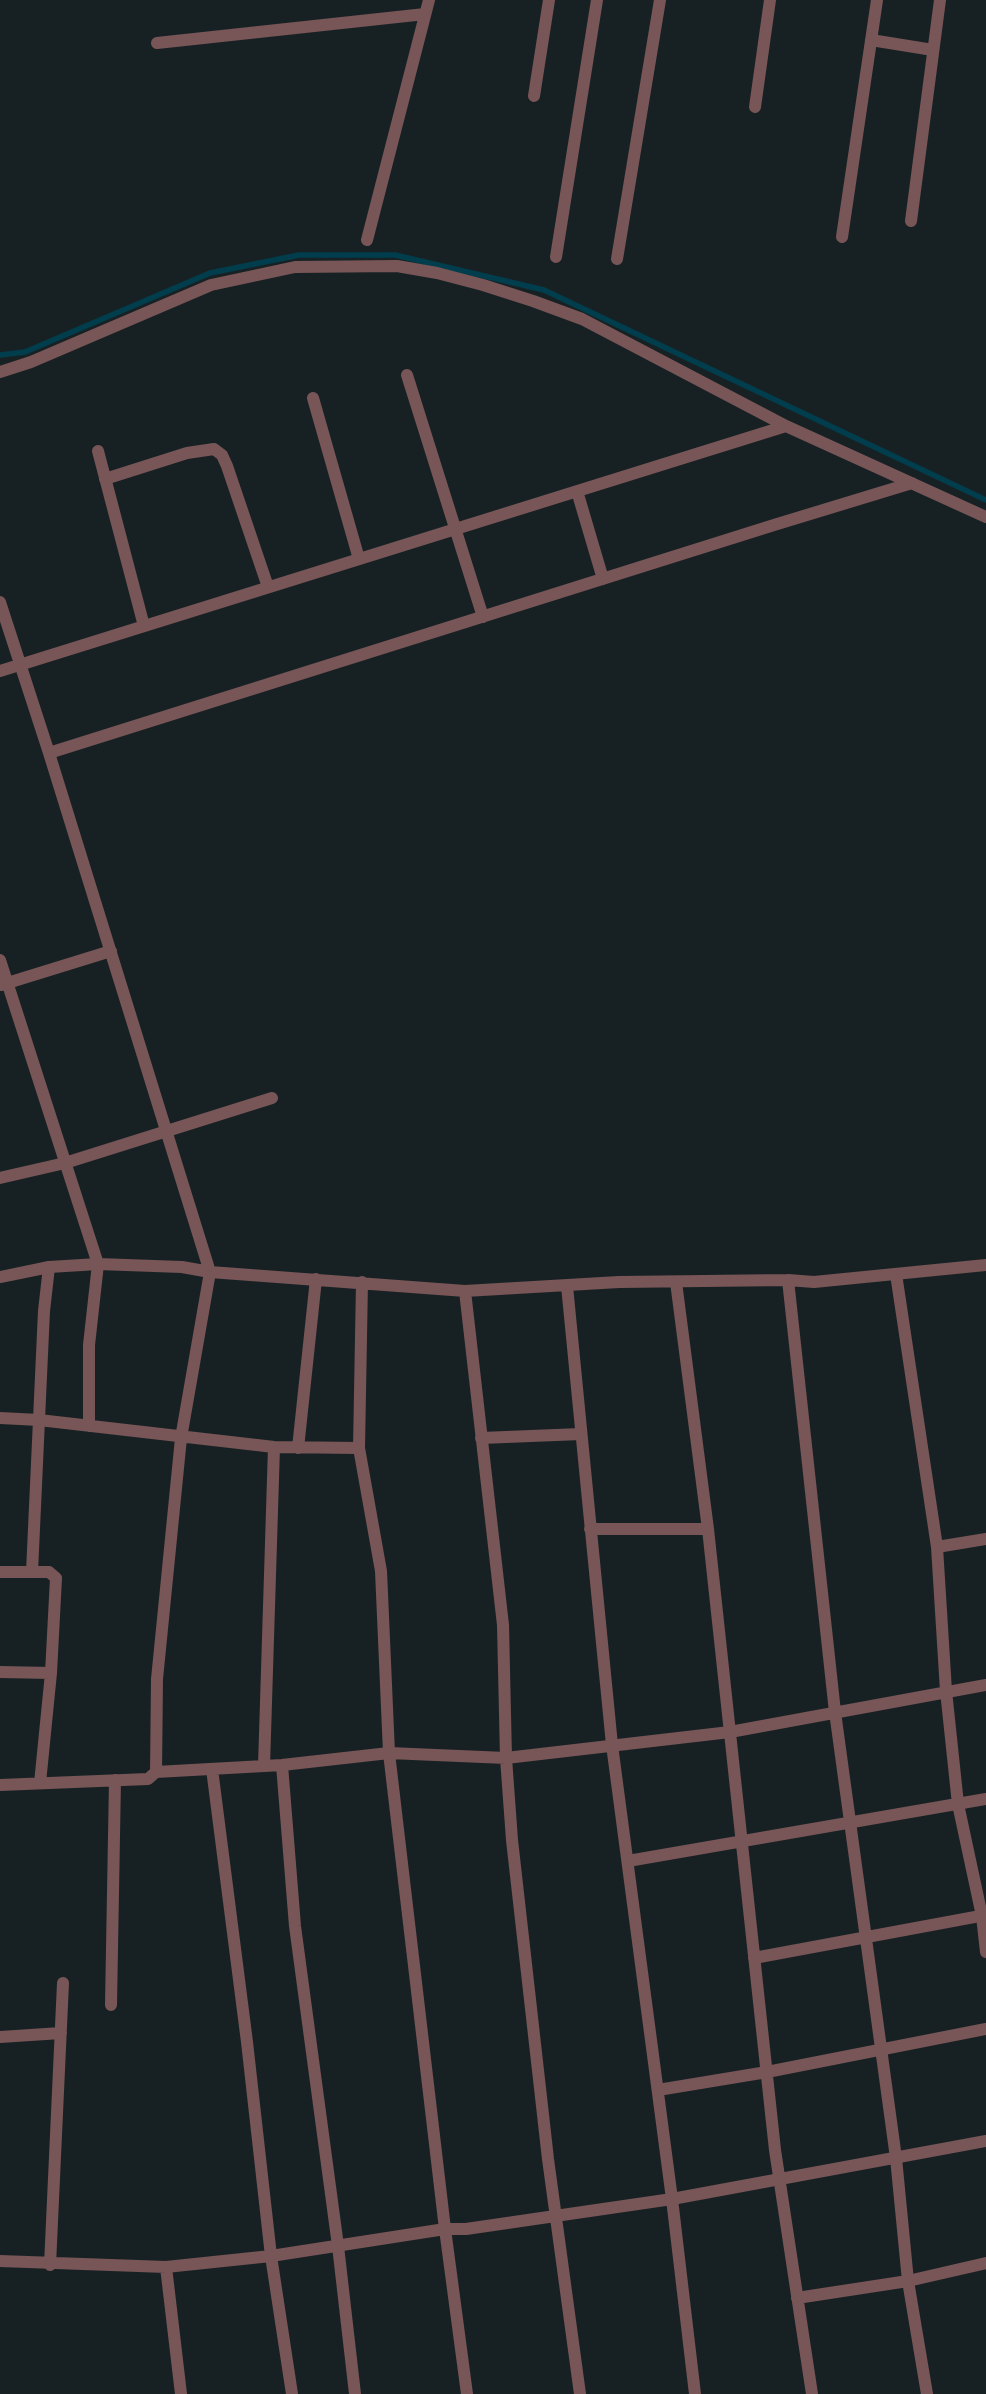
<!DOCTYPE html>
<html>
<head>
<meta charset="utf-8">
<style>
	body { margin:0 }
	canvas { display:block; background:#172124 }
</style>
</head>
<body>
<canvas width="986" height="2394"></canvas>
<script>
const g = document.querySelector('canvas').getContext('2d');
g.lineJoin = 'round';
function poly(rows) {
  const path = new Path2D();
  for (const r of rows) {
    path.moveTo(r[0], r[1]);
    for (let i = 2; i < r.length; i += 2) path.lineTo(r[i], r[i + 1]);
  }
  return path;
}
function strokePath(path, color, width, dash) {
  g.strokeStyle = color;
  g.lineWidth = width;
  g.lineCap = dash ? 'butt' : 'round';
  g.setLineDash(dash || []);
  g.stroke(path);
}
strokePath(poly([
	[0,355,25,352,210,273,299,255,395,255,544,290,986,500]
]), '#003e4d', 5.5);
strokePath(poly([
	[871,40,933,50],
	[157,43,425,14],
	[534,96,549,0],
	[755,107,770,0],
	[911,221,940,0],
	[842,237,877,0],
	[367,240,429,0],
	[556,257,597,0],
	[617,259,660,0],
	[0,372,31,362,211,285,295,267,397,266,437,273,483,285,533,301,582,319,786,426,986,517],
	[407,375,483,617],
	[313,398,359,559],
	[98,451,144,626],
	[105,479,187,453,214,449,222,455,227,466,268,587],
	[577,491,603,579],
	[0,602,49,753,210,1272,181,1438,157,1679,156,1772],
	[0,671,786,426],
	[49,753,774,525,912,483],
	[0,960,98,1264,89,1345,89,1426],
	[1,985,111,951],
	[0,1178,65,1163,272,1098],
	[896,1274,937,1547,946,1691,958,1804,982,1916,986,1952],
	[0,1277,49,1267,98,1264,182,1267,210,1272,465,1291,619,1282,788,1280,814,1282,986,1265],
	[788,1280,835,1712,896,2158,908,2281,927,2394],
	[362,1282,359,1448,381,1571,389,1753,506,1758,730,1732,986,1685],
	[676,1282,708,1529,775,2150,812,2394],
	[567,1286,612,1745,672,2199,986,2141],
	[465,1291,503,1625,506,1758,512,1840,548,2159,580,2394],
	[0,1418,39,1420,274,1447,359,1448],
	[481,1438,581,1434],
	[298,1448,316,1279],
	[590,1529,708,1529],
	[937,1547,986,1539],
	[0,1572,32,1572],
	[0,1672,51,1673],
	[282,1765,295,1926,338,2246,355,2394],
	[264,1766,274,1447],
	[212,1769,247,2042,271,2256,292,2394],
	[40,1783,51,1673,56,1578,49,1572,32,1572,44,1311,49,1267],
	[0,1785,148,1779,156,1772,282,1765,389,1753,445,2229,467,2394],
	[628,1861,986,1799],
	[754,1958,986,1915],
	[111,2005,115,1780],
	[0,2037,61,2033],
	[658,2090,767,2072,986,2029],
	[0,2261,166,2267,271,2256,445,2229,466,2229,672,2199,695,2394],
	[50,2265,63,1983],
	[166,2267,181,2394],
	[797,2298,908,2281,986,2263]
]), '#785556', 12);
</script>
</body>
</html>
